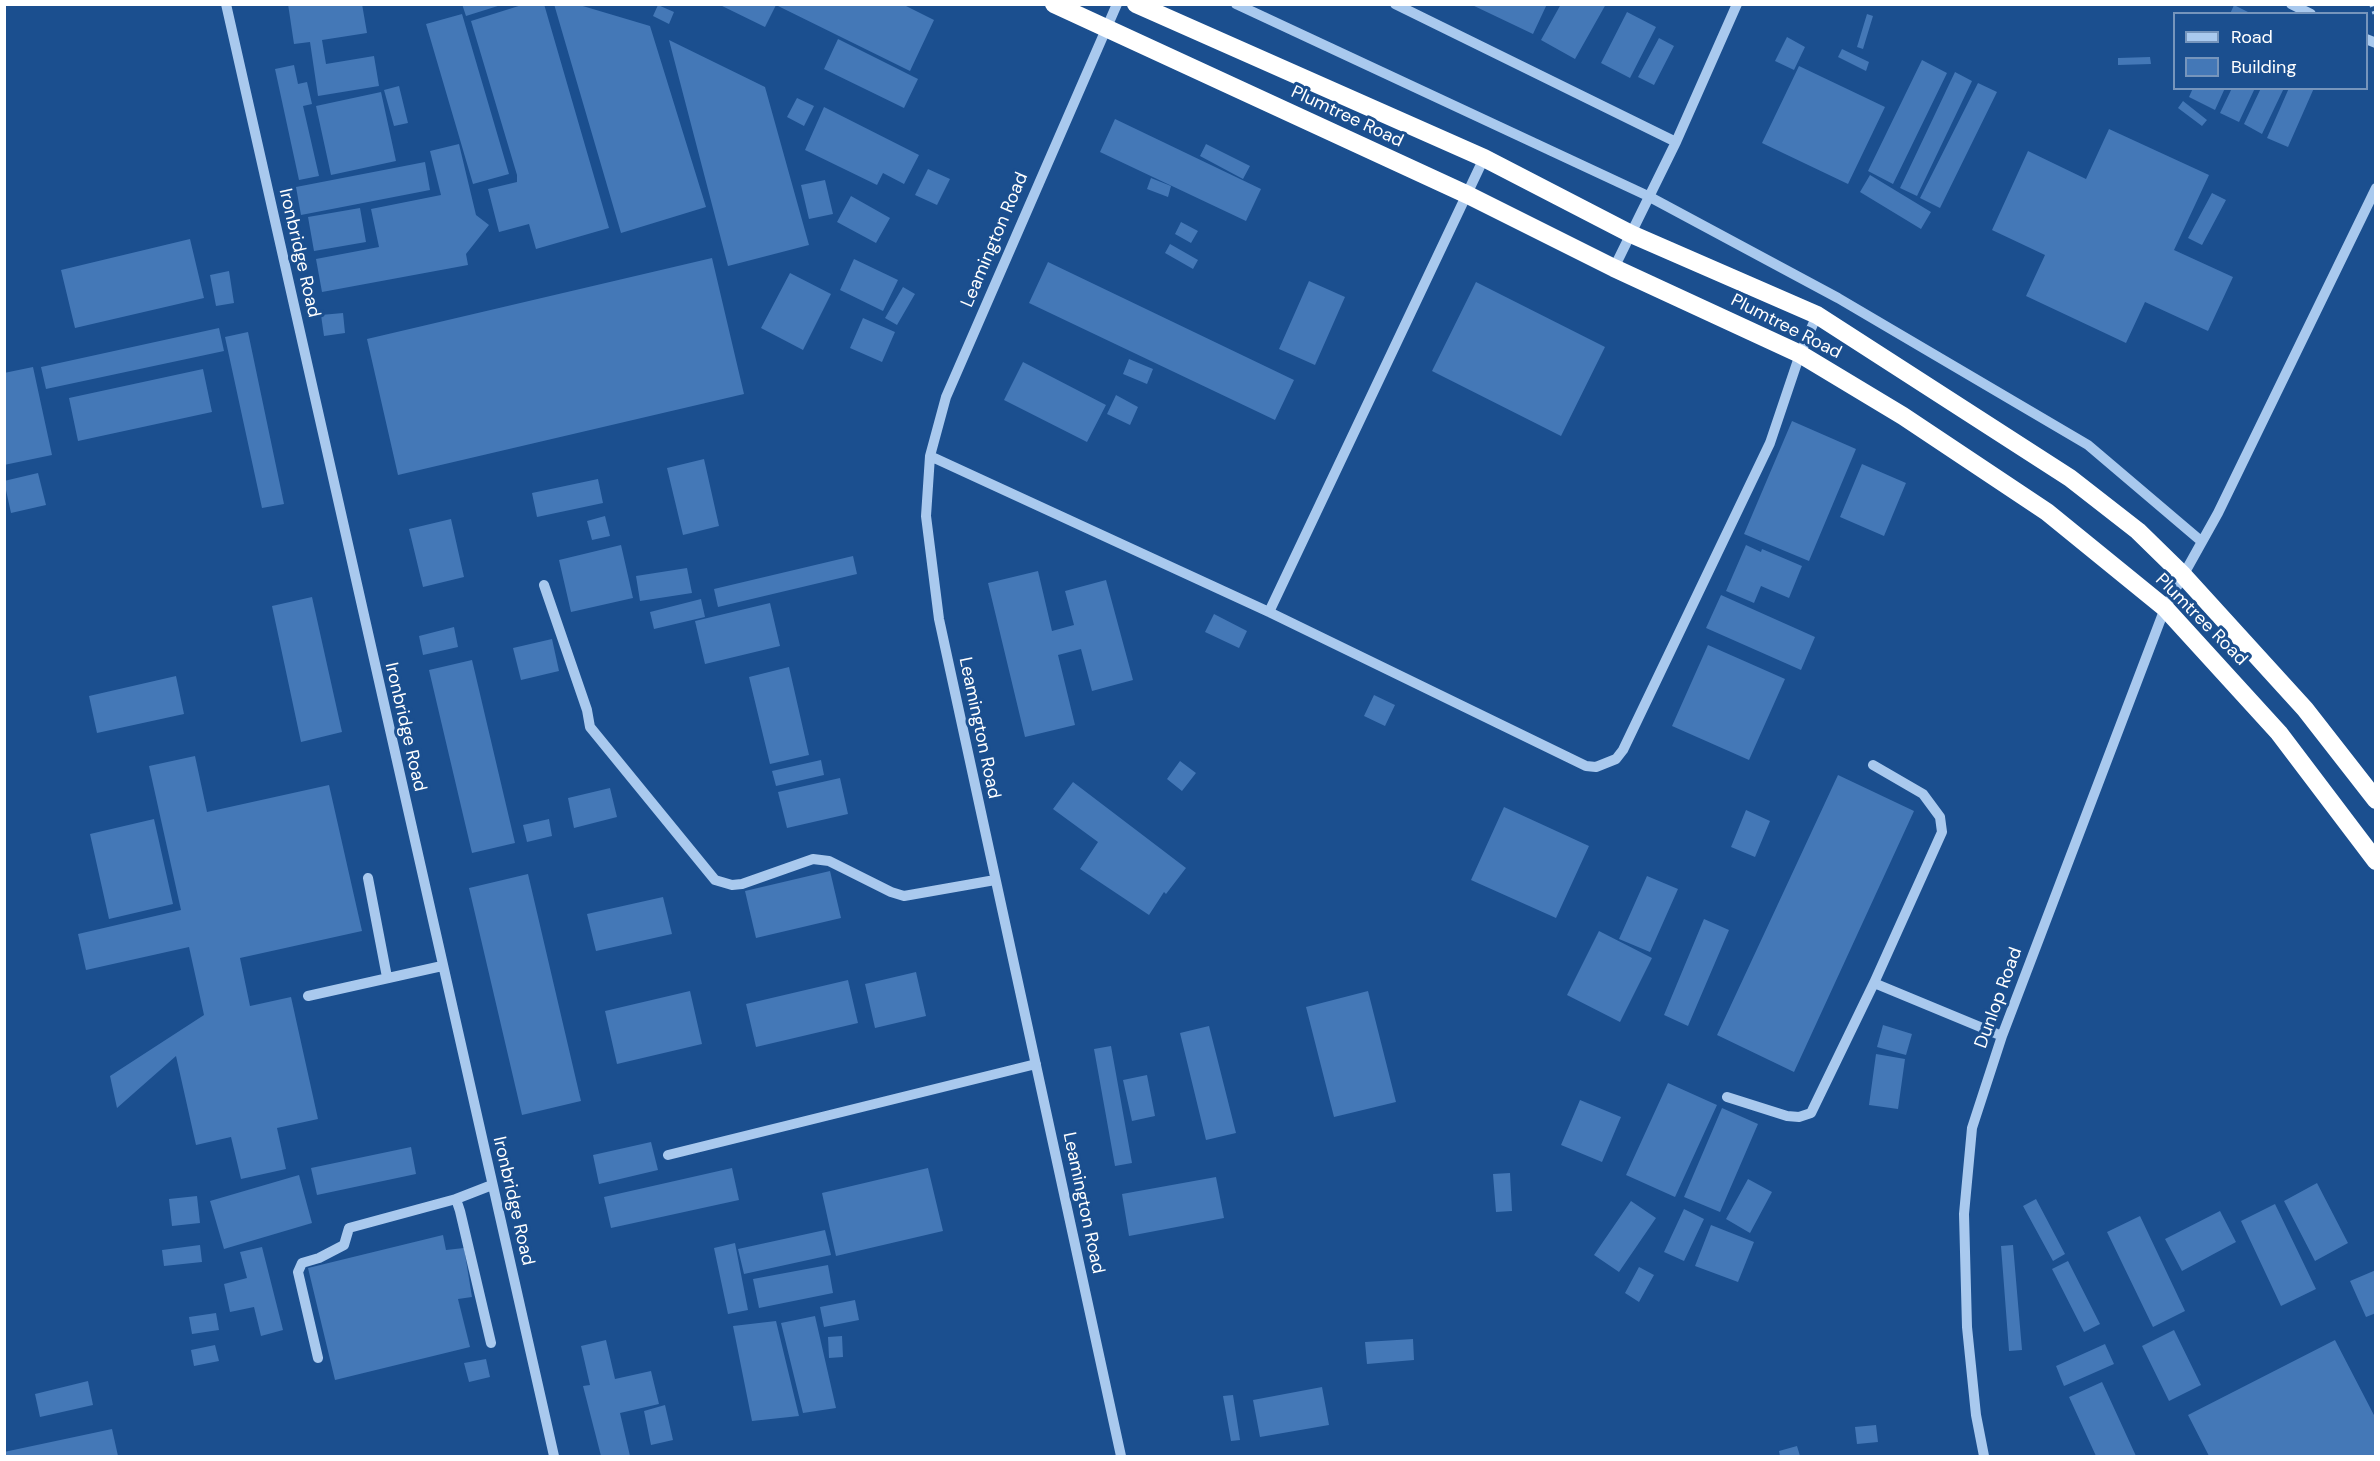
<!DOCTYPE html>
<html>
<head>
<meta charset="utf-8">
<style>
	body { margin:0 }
	#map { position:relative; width:2380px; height:1461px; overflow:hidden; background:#1b4f8f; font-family:"DM Sans",sans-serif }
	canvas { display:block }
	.frame { position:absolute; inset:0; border:6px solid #fff; pointer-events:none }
	.legend { position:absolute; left:2173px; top:12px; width:195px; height:78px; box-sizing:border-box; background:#1b4f8f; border:2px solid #7695bc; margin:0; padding:8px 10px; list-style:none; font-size:18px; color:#fff }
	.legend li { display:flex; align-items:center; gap:12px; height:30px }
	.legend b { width:30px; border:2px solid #7695bc }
</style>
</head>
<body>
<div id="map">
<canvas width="2380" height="1461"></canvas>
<div class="frame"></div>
<ul class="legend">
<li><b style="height:8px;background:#a9c9ee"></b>Road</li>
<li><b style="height:16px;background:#4478b7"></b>Building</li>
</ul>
</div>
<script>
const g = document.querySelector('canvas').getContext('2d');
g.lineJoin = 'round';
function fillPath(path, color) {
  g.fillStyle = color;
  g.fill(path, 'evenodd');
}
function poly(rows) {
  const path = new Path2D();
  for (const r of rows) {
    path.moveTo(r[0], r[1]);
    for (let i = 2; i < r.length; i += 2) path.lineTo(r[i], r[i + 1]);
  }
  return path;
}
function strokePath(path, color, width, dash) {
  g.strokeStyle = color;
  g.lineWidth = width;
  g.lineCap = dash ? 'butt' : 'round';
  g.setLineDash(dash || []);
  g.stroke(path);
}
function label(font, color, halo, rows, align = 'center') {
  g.font = font + ' "DM Sans",sans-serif';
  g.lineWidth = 6;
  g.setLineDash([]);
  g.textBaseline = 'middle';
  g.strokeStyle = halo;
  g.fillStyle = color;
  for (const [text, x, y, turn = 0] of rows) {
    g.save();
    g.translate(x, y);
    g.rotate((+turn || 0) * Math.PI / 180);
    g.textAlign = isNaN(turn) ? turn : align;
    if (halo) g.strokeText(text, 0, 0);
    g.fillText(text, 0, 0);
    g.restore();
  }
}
fillPath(poly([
	[288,4,362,4,367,33,322,40,326,64,374,56,379,86,318,96,310,42,294,44],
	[462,4,501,4,501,5,466,16],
	[525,4,544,4,609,228,536,249,529,224,499,232,488,189,517,182,517,175,471,21],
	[554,4,576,4,650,26,706,207,621,233],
	[718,4,902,4,934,20,910,71,776,5,765,27],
	[1470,4,1547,4,1533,34],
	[1561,4,1606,4,1575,59,1541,40],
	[658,5,674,12,669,24,653,16],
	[2234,5,2252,14,2230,14],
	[1627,12,1656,27,1630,78,1601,63],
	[462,14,509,174,473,184,426,24],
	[1867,14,1873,16,1863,49,1857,47],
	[1787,37,1805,47,1794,70,1775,61],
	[1659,38,1674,46,1654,85,1638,77],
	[838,39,918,79,904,108,824,69],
	[669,40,765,87,809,245,728,266],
	[1842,49,1869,62,1866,71,1838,57],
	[2150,57,2151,64,2118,65,2118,58],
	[1922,60,1947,73,1893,184,1868,171],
	[294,65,298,84,307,82,312,104,303,106,319,176,299,180,275,69],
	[1799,66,1885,107,1848,184,1762,143],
	[1955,72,1972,81,1917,196,1900,188],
	[1978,83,1997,92,1940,208,1920,198],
	[399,86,408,123,394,126,384,90],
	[2193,88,2225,88,2215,110,2189,97],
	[2232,88,2255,88,2239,122,2220,113],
	[2261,88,2284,88,2262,134,2244,124],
	[2289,88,2314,88,2288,147,2267,138],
	[381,92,396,161,331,175,316,106],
	[797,98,814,106,804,126,787,117],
	[2183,101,2207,120,2202,126,2178,108],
	[824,107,919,155,904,184,883,173,877,185,805,150],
	[1115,119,1261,189,1246,221,1100,152],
	[2109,129,2209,175,2174,250,2233,277,2208,331,2145,302,2126,343,2026,296,2045,255,1992,230,2028,151,2086,179],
	[459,144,476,215,489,225,466,254,468,265,322,292,316,259,379,247,371,209,441,195,430,151],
	[1206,144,1250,166,1243,179,1200,156],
	[425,162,430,190,301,215,296,187],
	[928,169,950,179,937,205,915,195],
	[1870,175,1931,212,1921,229,1860,192],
	[1151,178,1171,186,1168,197,1147,189],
	[825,180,833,214,809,219,801,185],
	[2212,193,2226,200,2202,245,2188,238],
	[851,196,890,218,876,243,837,222],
	[360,208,366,242,314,251,308,217],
	[1181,222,1198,231,1191,243,1175,234],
	[190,239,204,298,75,328,61,270],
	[1170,244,1198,260,1193,269,1165,253],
	[712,258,744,394,398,475,367,339],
	[854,259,898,280,883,311,840,290],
	[1048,262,1294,380,1275,420,1029,303],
	[229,271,234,303,216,306,210,275],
	[790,273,831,294,803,350,761,328],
	[1309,281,1345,297,1315,365,1279,349],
	[1476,282,1605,347,1561,436,1432,371],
	[903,287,915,294,897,325,885,318],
	[343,313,345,333,324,336,321,315],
	[863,318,895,332,882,362,850,348],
	[219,328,224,351,46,389,41,367],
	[248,332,284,504,262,508,225,337],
	[1129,359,1153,369,1147,384,1123,374],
	[1023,362,1106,405,1087,442,1004,400],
	[33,367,52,455,4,465,4,373],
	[203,369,212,412,78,441,69,398],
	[1116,395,1138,407,1130,425,1107,414],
	[1792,421,1856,449,1809,561,1744,534],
	[704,459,719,526,683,535,667,468],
	[1862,464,1906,483,1884,536,1840,517],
	[38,473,46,505,11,513,4,481],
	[598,479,603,503,537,517,532,493],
	[605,516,610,536,592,540,587,521],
	[451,519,464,577,423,587,409,529],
	[621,545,633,598,571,612,559,560],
	[1746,545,1761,552,1762,549,1802,566,1789,598,1761,586,1754,603,1726,591],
	[853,556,857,574,718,607,714,589],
	[687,568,692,593,640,601,636,576],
	[1038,571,1052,631,1074,625,1065,591,1106,580,1133,680,1092,691,1081,649,1058,655,1075,725,1025,737,988,583],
	[1721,595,1815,637,1801,670,1706,628],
	[312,597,342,732,301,742,272,606],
	[701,599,705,617,654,629,650,612],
	[770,603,780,646,705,664,695,621],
	[1214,614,1247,631,1239,648,1205,632],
	[454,627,458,647,423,655,419,636],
	[552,639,559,671,521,680,513,648],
	[1708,645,1785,679,1749,760,1672,726],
	[472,660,515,843,472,853,429,670],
	[789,667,809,755,770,764,749,677],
	[176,676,184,714,97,733,89,696],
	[1374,695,1395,705,1385,726,1364,716],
	[195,756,207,812,329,785,362,931,240,958,250,1006,291,997,318,1119,277,1128,286,1169,241,1179,231,1137,196,1145,176,1056,117,1108,110,1076,204,1015,189,947,86,970,78,934,181,910,149,766],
	[821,760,824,775,776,786,772,771],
	[1180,761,1196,773,1182,791,1167,779],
	[1838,775,1914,811,1794,1072,1717,1035],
	[840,778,848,814,787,828,778,792],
	[1073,782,1186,868,1166,894,1164,892,1149,915,1080,869,1098,842,1053,809],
	[610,788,617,817,574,828,568,798],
	[1504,807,1589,846,1556,918,1471,880],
	[1746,810,1770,821,1755,857,1731,847],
	[154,819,173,904,109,919,90,834],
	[549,819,552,836,527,842,523,825],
	[830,871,841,918,756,938,745,891],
	[528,874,581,1101,522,1115,469,888],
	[1647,876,1678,889,1650,952,1619,939],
	[663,897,672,934,596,951,587,914],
	[1704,919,1729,930,1688,1026,1664,1015],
	[1599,931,1652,958,1620,1022,1567,995],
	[916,972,926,1016,875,1028,865,984],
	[848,980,858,1023,756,1047,746,1004],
	[690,991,702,1044,617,1064,605,1011],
	[1368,991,1396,1102,1334,1117,1306,1007],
	[1883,1025,1912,1034,1906,1055,1877,1047],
	[1209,1026,1236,1133,1206,1140,1180,1033],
	[1111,1046,1132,1163,1115,1166,1094,1049],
	[1876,1054,1905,1059,1898,1109,1869,1105],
	[1147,1075,1155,1116,1132,1121,1123,1080],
	[1668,1083,1717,1105,1675,1197,1626,1175],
	[1580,1100,1621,1117,1602,1162,1561,1145],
	[1722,1108,1758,1124,1720,1212,1684,1197],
	[651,1142,658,1170,599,1184,593,1155],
	[411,1147,416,1174,317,1195,311,1168],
	[732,1168,739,1200,611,1228,604,1197],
	[928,1168,943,1231,836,1256,822,1193],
	[1510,1173,1512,1211,1496,1212,1493,1174],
	[299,1175,312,1223,224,1249,210,1201],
	[1216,1177,1224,1218,1129,1236,1122,1194],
	[1748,1179,1772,1192,1750,1233,1726,1219],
	[2317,1183,2348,1243,2315,1261,2284,1201],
	[197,1196,200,1223,172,1226,169,1199],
	[2036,1199,2065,1254,2053,1261,2023,1206],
	[1631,1201,1656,1218,1619,1272,1594,1255],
	[2275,1204,2316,1289,2281,1306,2241,1221],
	[1684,1209,1704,1219,1684,1261,1664,1252],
	[2220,1211,2236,1242,2182,1271,2165,1239],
	[2140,1216,2185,1311,2153,1327,2107,1232],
	[1711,1225,1754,1242,1738,1282,1695,1266],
	[825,1230,831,1255,744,1274,738,1249],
	[443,1235,446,1250,464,1248,472,1297,458,1299,470,1347,335,1380,308,1268],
	[735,1243,748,1310,728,1314,714,1248],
	[200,1245,202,1262,164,1266,162,1250],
	[2013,1245,2022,1350,2009,1351,2001,1246],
	[262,1247,283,1330,261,1336,254,1307,230,1312,224,1284,247,1278,240,1252],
	[2068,1261,2100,1324,2084,1332,2052,1269],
	[828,1265,833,1293,759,1308,753,1279],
	[1639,1267,1654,1275,1639,1302,1625,1293],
	[2376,1270,2376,1313,2366,1317,2350,1281],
	[855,1300,859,1320,824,1327,820,1307],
	[216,1313,219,1330,192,1334,189,1317],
	[815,1316,836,1408,803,1413,781,1323],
	[776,1321,799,1416,752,1421,733,1326],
	[2174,1330,2201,1385,2169,1401,2142,1346],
	[842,1336,843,1357,829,1358,828,1337],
	[1413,1339,1414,1360,1367,1364,1365,1342],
	[606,1340,615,1379,651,1371,659,1404,620,1413,630,1456,601,1456,583,1386,590,1385,581,1346],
	[2335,1340,2376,1419,2376,1456,2209,1456,2188,1415],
	[2105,1344,2114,1364,2064,1386,2056,1366],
	[215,1345,219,1361,194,1366,191,1350],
	[486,1359,490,1377,469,1382,464,1363],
	[88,1381,93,1405,40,1417,35,1394],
	[2102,1382,2136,1456,2096,1456,2069,1397],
	[1322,1387,1329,1425,1260,1437,1253,1400],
	[1233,1395,1240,1440,1231,1441,1223,1396],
	[665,1405,673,1440,651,1445,644,1411],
	[1876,1425,1878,1442,1857,1444,1855,1427],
	[112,1429,118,1456,4,1456,4,1452],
	[1797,1446,1800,1456,1780,1456,1779,1451]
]), '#4478b7');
strokePath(poly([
	[2371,4,2376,18]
]), '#a9c9ee', 4, [3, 4.5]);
strokePath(poly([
	[226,4,554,1456],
	[1117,4,946,397,930,456,926,516,939,619,1121,1456],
	[1236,4,1648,196,1838,298,2088,445,2201,541],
	[1395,4,1676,142],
	[2291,4,2311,14],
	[2366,39,2376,43],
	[1614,268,1676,142,1737,4],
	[930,456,1269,612,1586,766,1596,767,1616,759,1623,750,1770,443,1800,354,1817,315],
	[544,585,587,710,590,727,715,880,732,885,742,884,813,859,829,861,891,892,904,896,995,880],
	[1269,612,1484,158],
	[368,878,387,977],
	[1874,983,2002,1036],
	[308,996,442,966],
	[1727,1097,1787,1116,1799,1117,1811,1113,1874,983,1942,832,1940,817,1923,794,1873,765],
	[668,1155,1036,1064],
	[491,1343,460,1211,456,1199,492,1185],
	[318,1358,298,1272,302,1263,319,1258,344,1245,349,1228,456,1199],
	[1984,1456,1976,1415,1967,1327,1964,1214,1972,1128,2002,1036,2165,608,2218,513,2376,188]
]), '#a9c9ee', 10);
strokePath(poly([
	[1054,4,1468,195,1614,268,1800,354,1903,416,2047,512,2165,608,2279,733,2376,861],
	[1136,4,1484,158,1631,234,1817,315,2070,478,2138,531,2183,575,2305,709,2376,800]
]), '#fff', 18);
label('18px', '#fff', '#1b4f8f', [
	["Plumtree Road",1347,117,25],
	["Leamington Road",995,240,-67],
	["Ironbridge Road",299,253,77],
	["Plumtree Road",1786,327,27],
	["Plumtree Road",2201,620,45],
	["Ironbridge Road",405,727,77],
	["Leamington Road",979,728,78],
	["Dunlop Road",1999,998,-70],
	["Ironbridge Road",513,1201,77],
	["Leamington Road",1083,1203,78]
]);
</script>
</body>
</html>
